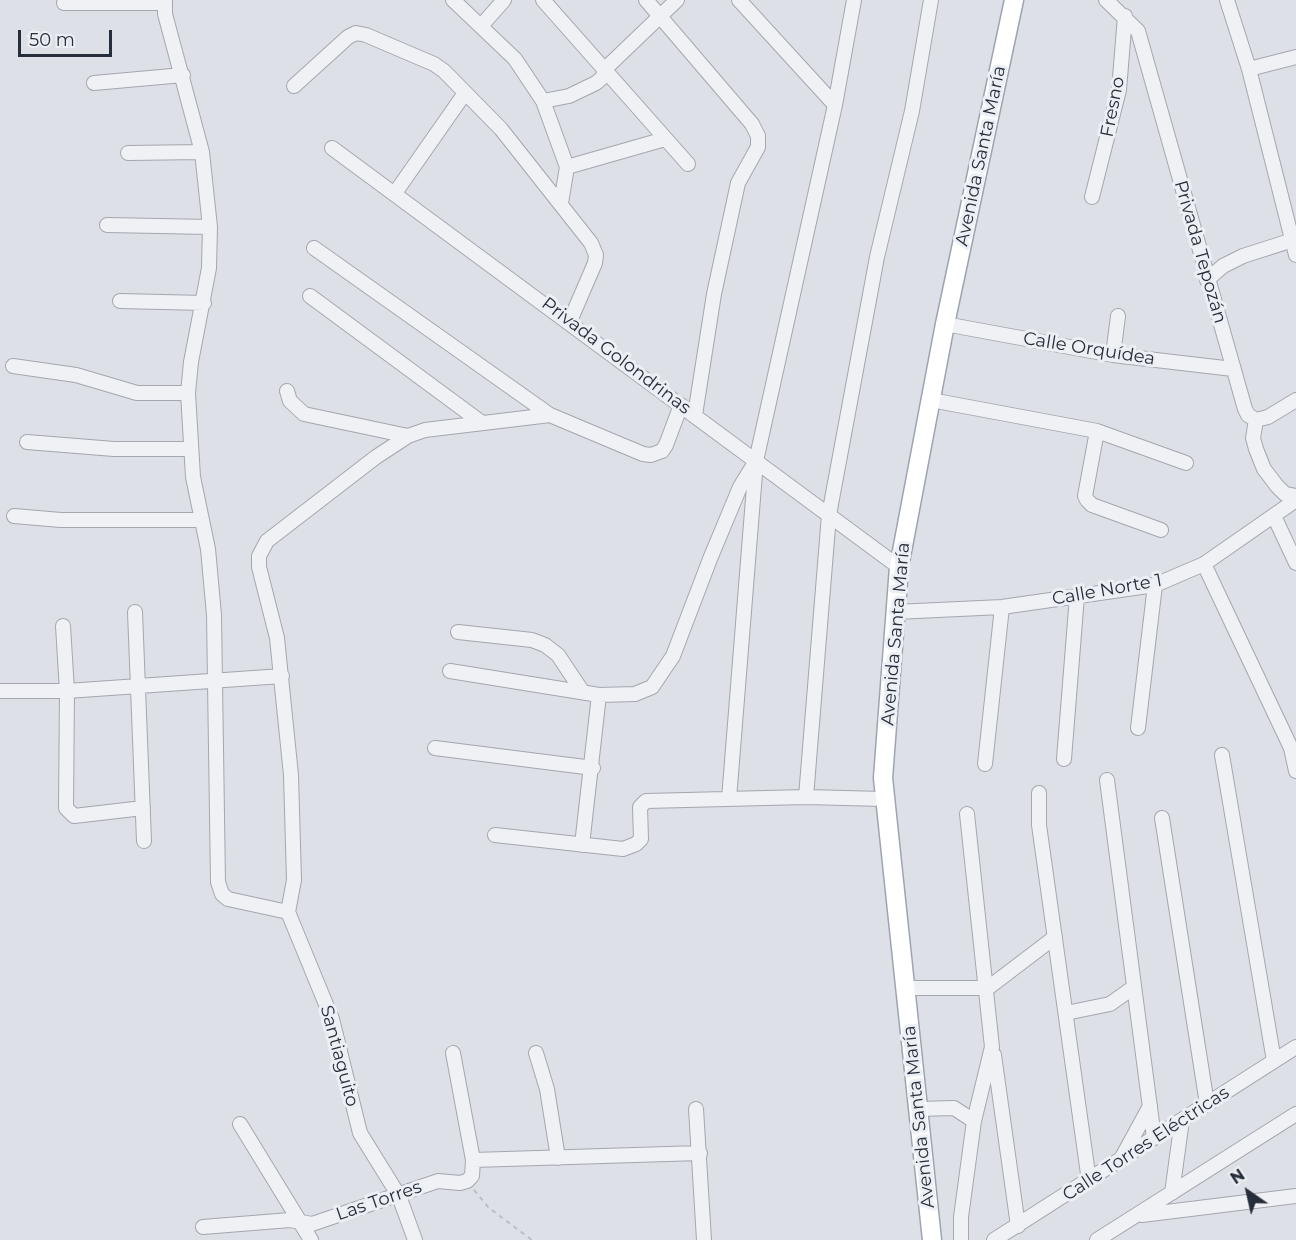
<!DOCTYPE html>
<html>
<head>
<meta charset="utf-8">
<style>
	body { margin:0 }
	#map { position:relative; width:1296px; height:1240px; overflow:hidden; background:#dde0e6; font-family:Montserrat,sans-serif }
	canvas { display:block }
	.north { position:absolute; left:1218px; top:1162px; width:60px; height:60px; -webkit-text-stroke:4px #eceff4; paint-order:stroke; rotate:326deg; font-size:16px; font-weight:700; line-height:24px; text-align:center; color:#272e3b }
	.north::after { content:''; display:block; margin:auto; width:21px; height:27px; background:#272e3b; clip-path:polygon(50% 0,100% 100%,50% 72%,0 100%) }
	.scale { position:absolute; left:18px; top:30px; width:94px; height:27px; box-sizing:border-box; border:3px solid #272e3b; border-top:0; padding-left:8px; font-size:18px; line-height:21px; white-space:nowrap; color:#272e3b; -webkit-text-stroke:4px #eceff4; paint-order:stroke }
</style>
</head>
<body>
<div id="map">
<canvas width="1296" height="1240"></canvas>
<div class="north">N</div>
<div class="scale">50 m</div>
</div>
<script>
const g = document.querySelector('canvas').getContext('2d');
g.lineJoin = 'round';
function poly(rows) {
  const path = new Path2D();
  for (const r of rows) {
    path.moveTo(r[0], r[1]);
    for (let i = 2; i < r.length; i += 2) path.lineTo(r[i], r[i + 1]);
  }
  return path;
}
function strokePath(path, color, width, dash) {
  g.strokeStyle = color;
  g.lineWidth = width;
  g.lineCap = dash ? 'butt' : 'round';
  g.setLineDash(dash || []);
  g.stroke(path);
}
function label(font, color, halo, rows, align = 'center') {
  g.font = font + ' Montserrat,sans-serif';
  g.lineWidth = 6;
  g.setLineDash([]);
  g.textBaseline = 'middle';
  g.strokeStyle = halo;
  g.fillStyle = color;
  for (const [text, x, y, turn = 0] of rows) {
    g.save();
    g.translate(x, y);
    g.rotate((+turn || 0) * Math.PI / 180);
    g.textAlign = isNaN(turn) ? turn : align;
    if (halo) g.strokeText(text, 0, 0);
    g.fillText(text, 0, 0);
    g.restore();
  }
}
const minor = poly([
	[165,0,165,14,202,152,210,227,209,268,191,362,188,393,193,477,208,549,214,615,218,882,222,894,228,899,288,912],
	[453,0,515,59,543,101,567,167,561,203],
	[543,0,688,164],
	[646,0,752,124,758,136,758,147,738,183,714,294,695,415],
	[739,0,835,105],
	[1106,0,1138,31,1245,409,1248,415,1256,420,1253,438,1256,449,1264,469,1277,486,1285,494,1296,496],
	[1227,0,1249,69,1296,255],
	[64,3,163,3],
	[481,26,504,0],
	[1249,69,1296,57],
	[94,83,183,75],
	[294,86,348,37,356,33,366,35,434,64,444,71,501,129,591,243,596,255,595,263,570,321],
	[543,101,569,96,596,83,603,77,605,69,677,0],
	[332,148,899,567],
	[128,153,202,152],
	[567,167,665,139],
	[395,193,465,93],
	[1092,197,1119,90,1125,16],
	[107,225,210,227],
	[314,248,550,415],
	[1207,280,1223,266,1243,256,1296,239],
	[310,296,482,423],
	[120,301,204,303],
	[945,324,1113,355,1233,369],
	[1113,355,1118,316],
	[13,366,76,375,137,393,188,393],
	[287,391,290,401,304,414,408,436],
	[931,400,1097,431,1186,463],
	[1256,420,1268,417,1296,400],
	[1097,431,1085,496,1087,500,1092,505,1161,530],
	[27,442,114,449,191,449],
	[14,516,61,520,201,520],
	[1274,516,1296,563],
	[1204,564,1291,748,1296,771],
	[135,612,144,841],
	[895,612,1002,607,1155,585,1204,564,1296,500],
	[63,626,67,691,66,808,74,816,143,808],
	[458,632,532,640,545,645,558,655,582,691],
	[450,671,599,695,635,694,652,687,673,656,710,559,740,487,753,466],
	[0,691,67,691,282,676],
	[1138,728,1155,585],
	[435,748,593,768],
	[1222,755,1274,1061],
	[1064,759,1077,596],
	[985,764,1002,607],
	[1107,780,1154,1138],
	[1039,793,1039,825,1089,1181],
	[806,797,829,515,877,257,912,111,931,0],
	[729,799,756,461,835,105,854,0],
	[1162,818,1207,1104],
	[495,835,623,849,636,844,641,839,640,807,646,801,806,797,883,799],
	[582,845,599,695],
	[288,912,294,880,291,775,277,638,259,567,259,556,267,541,376,457,408,436,425,430,550,415,643,454,651,455,662,451,666,445,681,405],
	[288,912,332,1019,360,1133,399,1196,415,1240],
	[905,988,988,988,1055,937],
	[1066,1013,1110,1004,1134,987],
	[536,1053,547,1089,558,1158],
	[994,1055,1018,1226],
	[696,1109,704,1240],
	[918,1109,954,1108,974,1121],
	[240,1124,311,1240],
	[1121,1159,1150,1106],
	[473,1160,700,1153],
	[1172,1193,1182,1120],
	[1142,1215,1296,1196],
	[203,1227,290,1220,312,1224,438,1181,460,1183,467,1181,472,1176,473,1160,453,1053],
	[961,1240,961,1217,974,1121,992,1047,967,814],
	[994,1240,1296,1047],
	[1097,1240,1296,1114]
]);
const major = poly([
	[932,1240,883,778,899,567,945,324,1014,0]
]);
strokePath(minor, '#a3a7af', 16);
strokePath(major, '#9da4b1', 21);
strokePath(poly([
	[474,1190,489,1208,532,1240]
]), '#bbbec4', 2, [4.5, 4.5]);
strokePath(minor, '#eff1f4', 14);
strokePath(major, '#fff', 18);
label('18px', '#272e3b', '#eceff4', [
	["Fresno",1113,107,-79],
	["Avenida Santa María",981,156,-78],
	["Privada Tepozán",1200,252,74],
	["Calle Orquídea",1089,349,9],
	["Privada Golondrinas",616,356,37],
	["Calle Norte 1",1107,590,-10],
	["Avenida Santa María",896,634,-85],
	["Santiaguito",339,1056,75],
	["Avenida Santa María",919,1117,-96],
	["Calle Torres Eléctricas",1146,1144,-33],
	["Las Torres",379,1201,-19]
]);
</script>
</body>
</html>
